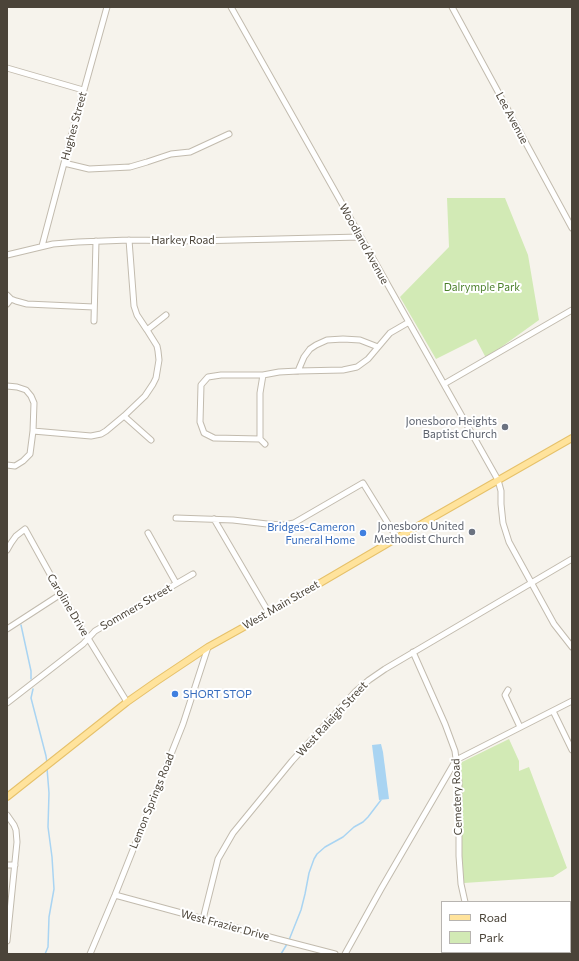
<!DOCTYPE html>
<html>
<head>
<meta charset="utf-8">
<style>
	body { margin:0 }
	#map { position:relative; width:579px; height:961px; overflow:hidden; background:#f6f3ec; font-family:Commissioner,sans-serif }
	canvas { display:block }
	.frame { position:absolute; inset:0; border:8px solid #4b4439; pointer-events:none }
	.legend { position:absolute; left:441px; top:901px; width:130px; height:52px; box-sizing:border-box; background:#fff; border:1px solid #b7b4b0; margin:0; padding:5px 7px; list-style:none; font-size:12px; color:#4b4439 }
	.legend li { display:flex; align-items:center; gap:8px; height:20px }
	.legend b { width:20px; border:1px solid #b7b4b0 }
</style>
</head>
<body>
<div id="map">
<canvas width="579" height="961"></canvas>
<div class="frame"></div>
<ul class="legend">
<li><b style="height:5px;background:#ffe39c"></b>Road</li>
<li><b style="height:11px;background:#d2eab5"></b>Park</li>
</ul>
</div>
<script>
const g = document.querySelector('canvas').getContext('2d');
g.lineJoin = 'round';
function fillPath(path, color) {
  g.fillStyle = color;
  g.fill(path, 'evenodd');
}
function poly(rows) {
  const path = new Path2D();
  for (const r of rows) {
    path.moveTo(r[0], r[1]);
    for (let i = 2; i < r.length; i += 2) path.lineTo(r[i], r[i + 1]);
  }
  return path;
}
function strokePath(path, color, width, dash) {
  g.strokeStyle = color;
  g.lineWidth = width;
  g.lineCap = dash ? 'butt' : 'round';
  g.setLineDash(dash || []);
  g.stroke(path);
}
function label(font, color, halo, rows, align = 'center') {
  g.font = font + ' Commissioner,sans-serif';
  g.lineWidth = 4;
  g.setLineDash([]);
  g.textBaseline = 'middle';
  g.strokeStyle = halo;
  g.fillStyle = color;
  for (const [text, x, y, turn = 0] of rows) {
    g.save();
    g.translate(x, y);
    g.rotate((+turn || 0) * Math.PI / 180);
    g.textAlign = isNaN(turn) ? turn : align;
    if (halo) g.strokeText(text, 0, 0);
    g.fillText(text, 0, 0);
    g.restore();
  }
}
fillPath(poly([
	[447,198,505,198,528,255,539,320,486,358,476,339,436,359,400,297,449,247],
	[509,739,519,761,519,771,529,767,567,868,553,877,464,883,462,868,460,830,460,767,462,762]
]), '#d2eab5');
fillPath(poly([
	[381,744,383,752,389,799,379,800,372,745]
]), '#a9d4f2');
strokePath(poly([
	[21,625,31,671,31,679],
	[33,689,31,698,46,756,47,763],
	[289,940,301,910,305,894,309,873,314,859,317,854,325,847,343,837,354,827,363,822,368,817,381,800],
	[45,954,48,947,49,917,54,889,52,857,48,827,49,793,47,768],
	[281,954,287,944]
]), '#a9d4f2', 1.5);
const minor = poly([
	[231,7,498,480,501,491,501,504,503,523,509,542,554,624,572,647],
	[452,7,572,228],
	[7,68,83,90],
	[64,163,89,169,130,167,147,162,171,154,190,152,229,134],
	[42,246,72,133,107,7],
	[7,255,53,244,78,242,129,240,195,241,360,237],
	[7,295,11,299,16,301,27,304,94,307],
	[7,304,11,299],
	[94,321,96,241],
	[147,330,166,315],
	[298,371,304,357,310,349,316,345,327,340,343,339,360,340,378,347],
	[444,384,572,310],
	[7,386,17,387,26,390,31,396,34,403,33,431,30,454,23,461,15,466,7,465],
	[124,416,151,440],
	[33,431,91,436,101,434,106,431,124,416,145,396,153,384,156,378,159,360,158,351,157,346,147,330,137,315,134,306,129,240],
	[260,439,214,438,204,433,200,422,201,385,208,377,221,375,263,375],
	[265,444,260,439,260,393,263,375,279,372,298,371,343,370,357,367,368,359,390,333,409,322],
	[176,518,233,520,267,524,284,525,294,523,363,483,397,538],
	[214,519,269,613],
	[148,533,176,583],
	[7,550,11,543,16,536,25,529,61,594,127,702],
	[7,629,61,594],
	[413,652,445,724,455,751,459,782,459,856,461,884,465,902],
	[508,690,505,695,520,727],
	[7,703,83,644,95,631,193,574],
	[553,711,572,750],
	[7,815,14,825,16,830,17,842,7,941],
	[7,865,15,865],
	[115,895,233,927,277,939,335,954],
	[570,914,572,914],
	[203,919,218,859,233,833,292,761,355,692,369,680,385,669,572,559],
	[570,936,572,941],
	[475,952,475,954],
	[90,954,115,895,183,724,208,647],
	[345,954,381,889,456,760,572,701]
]);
const major = poly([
	[7,797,127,702,157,681,208,647,269,613,397,538,572,438]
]);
strokePath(minor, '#c2bbae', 7);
strokePath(major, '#e6c16a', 8);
strokePath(minor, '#fff', 5);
strokePath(major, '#ffe39c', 6);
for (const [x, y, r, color] of [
	[505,427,4,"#6b7280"],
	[472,532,4,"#6b7280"],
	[363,533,4,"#3f7fe0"],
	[175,694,4,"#3f7fe0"]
]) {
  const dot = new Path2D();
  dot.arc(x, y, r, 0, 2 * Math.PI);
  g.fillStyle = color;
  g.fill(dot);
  strokePath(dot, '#fff', 1.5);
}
label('11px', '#4b4439', '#fff', [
	["Lee Avenue",512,118,62],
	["Hughes Street",74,126,-75],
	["Harkey Road",183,240],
	["Woodland Avenue",364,244,61],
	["Caroline Drive",68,605,59],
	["West Main Street",281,605,-30],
	["Sommers Street",136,607,-30],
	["West Raleigh Street",332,719,-47],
	["Cemetery Road",457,797,-92],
	["Lemon Springs Road",152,801,-68],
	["West Frazier Drive",225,925,15]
]);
label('11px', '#4a7f2a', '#fff', [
	["Dalrymple Park",482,287]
]);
label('11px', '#5b616d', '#fff', [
	["Jonesboro Heights",497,421],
	["Baptist Church",497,434],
	["Jonesboro United",464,526],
	["Methodist Church",464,539]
], 'right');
label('11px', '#366cbe', '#fff', [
	["Bridges-Cameron",355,527],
	["Funeral Home",355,540],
	["SHORT STOP",183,694,"left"]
], 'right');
</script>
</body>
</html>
